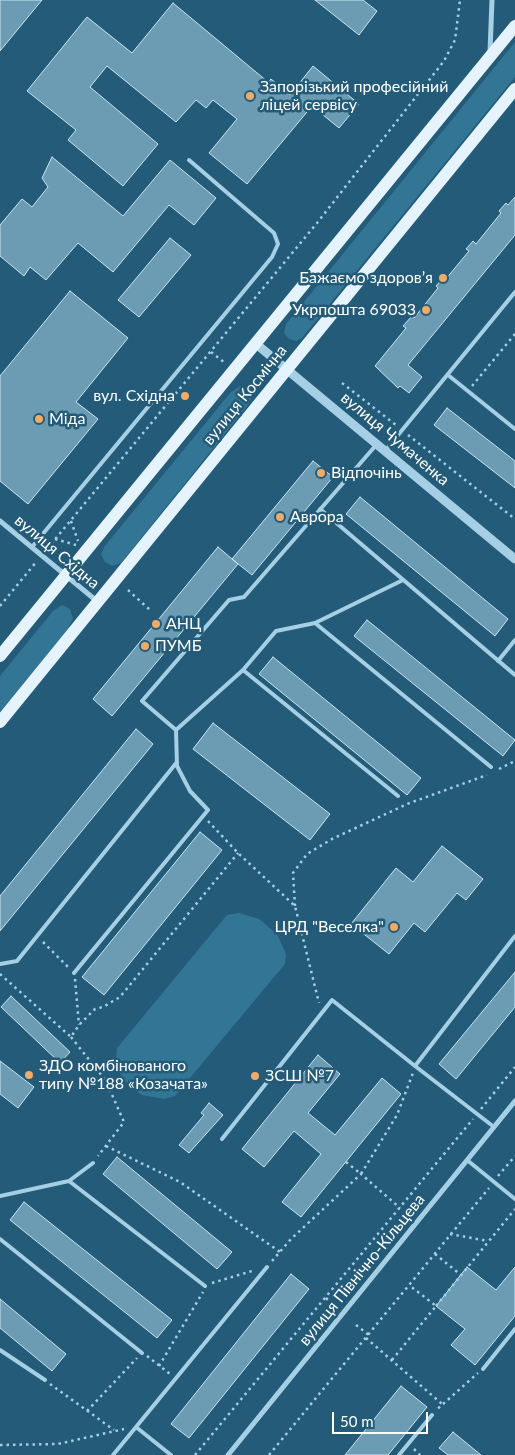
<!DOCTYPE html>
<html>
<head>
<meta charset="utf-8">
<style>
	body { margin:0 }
	#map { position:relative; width:515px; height:1455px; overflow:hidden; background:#235b79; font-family:Lato,sans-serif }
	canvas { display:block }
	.scale { position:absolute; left:332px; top:1412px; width:96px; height:22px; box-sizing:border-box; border:2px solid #fff; border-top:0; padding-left:6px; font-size:15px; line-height:18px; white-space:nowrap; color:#fff; -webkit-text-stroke:4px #235b79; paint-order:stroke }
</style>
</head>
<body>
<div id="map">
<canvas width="515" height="1455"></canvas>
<div class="scale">50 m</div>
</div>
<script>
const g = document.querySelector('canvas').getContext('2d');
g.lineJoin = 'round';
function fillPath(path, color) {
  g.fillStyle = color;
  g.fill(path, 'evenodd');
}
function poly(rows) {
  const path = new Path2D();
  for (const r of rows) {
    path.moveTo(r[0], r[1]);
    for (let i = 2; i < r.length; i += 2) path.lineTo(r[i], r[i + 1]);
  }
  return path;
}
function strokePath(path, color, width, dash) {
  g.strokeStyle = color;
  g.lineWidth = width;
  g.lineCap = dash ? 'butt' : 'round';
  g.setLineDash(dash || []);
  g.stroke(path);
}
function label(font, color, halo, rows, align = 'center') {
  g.font = font + ' Lato,sans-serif';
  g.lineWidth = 5;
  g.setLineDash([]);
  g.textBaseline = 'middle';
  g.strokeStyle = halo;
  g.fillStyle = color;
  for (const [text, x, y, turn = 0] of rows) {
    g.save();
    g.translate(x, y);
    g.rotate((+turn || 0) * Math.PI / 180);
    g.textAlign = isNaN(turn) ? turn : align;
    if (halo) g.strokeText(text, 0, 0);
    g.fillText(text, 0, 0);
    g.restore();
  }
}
fillPath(poly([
	[515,42,515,77,302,338,296,341,289,339,284,333,286,324],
	[240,386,248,389,252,397,248,405,121,563,112,566,105,562,101,555,104,547,231,392],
	[62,605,70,609,73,618,68,629,0,712,0,676,53,611],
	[239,913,259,919,277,934,286,954,285,964,175,1096,164,1099,142,1095,131,1088,119,1072,116,1060,117,1048,227,915]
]), '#337595');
const building = poly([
	[0,0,42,0,0,51,0,0],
	[315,0,363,0,377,11,359,35,315,0],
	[173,3,268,82,271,79,290,95,313,66,359,104,339,128,312,106,247,184,209,153,237,119,213,100,206,108,196,100,176,122,107,66,90,87,158,144,123,186,68,140,76,130,27,91,87,17,132,53,173,3],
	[52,157,123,216,170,160,216,198,194,225,169,205,113,272,78,243,46,280,30,267,24,276,0,256,0,225,22,199,32,207,48,187,42,178,52,157],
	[515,197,515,235,408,365,422,377,409,393,400,386,398,388,375,366,406,328,403,326,412,316,414,318,438,288,436,286,443,278,445,280,469,251,466,249,473,241,476,244,501,213,499,211,506,203,508,205,515,197],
	[170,238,191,255,139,317,118,300,170,238],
	[70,291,128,338,76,402,98,419,28,504,0,481,0,376,70,291],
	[447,408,515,461,515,488,434,425,447,408],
	[313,461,333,477,252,575,232,559,313,461],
	[360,497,508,619,495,636,346,514,360,497],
	[218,547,238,564,112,716,93,699,218,547],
	[367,620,515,740,503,756,354,636,367,620],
	[273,657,421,778,407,795,259,674,273,657],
	[213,723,330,814,310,840,193,749,213,723],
	[136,729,153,744,0,931,0,896,136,729],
	[200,832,222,850,104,995,82,977,200,832],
	[442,846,483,879,466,900,457,893,425,932,414,923,389,954,351,924,396,868,413,882,442,846],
	[515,972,515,1007,456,1079,439,1064,515,972],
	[11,996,70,1052,60,1063,1,1007,11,996],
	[318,1055,340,1074,308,1113,335,1135,382,1078,401,1094,301,1217,282,1202,321,1154,294,1131,264,1167,242,1149,318,1055],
	[0,1061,34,1087,18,1108,0,1094,0,1061],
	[209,1103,223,1115,189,1153,179,1145,204,1115,201,1113,209,1103],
	[117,1157,232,1252,217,1269,103,1174,117,1157],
	[24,1202,172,1320,157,1338,10,1220,24,1202],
	[467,1267,496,1290,515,1267,515,1316,475,1365,451,1345,465,1329,436,1306,467,1267],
	[291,1274,309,1289,189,1438,171,1424,291,1274],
	[0,1299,66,1354,52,1371,0,1328,0,1299],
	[401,1386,427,1407,388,1455,345,1455,401,1386],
	[453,1432,481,1455,448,1455,439,1448,453,1432]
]);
fillPath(building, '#6c9cb3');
strokePath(building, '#c7e5f4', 1);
strokePath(poly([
	[211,352,225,363],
	[342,383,396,425],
	[472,386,515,334],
	[408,435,515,519],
	[71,521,78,541],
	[55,539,76,545],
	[47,549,317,223,444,61,455,40,460,0],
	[128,590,150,610],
	[0,606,37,561],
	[499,769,515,761],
	[208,821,238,853,295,906,319,1003],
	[295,906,293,873,307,854,332,839,407,804,487,775],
	[43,942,69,968],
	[0,974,71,1037,79,1025,95,1009,103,1007,120,997,238,853],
	[75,979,79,1025],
	[71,1037,106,1081,124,1122,98,1156],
	[481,1109,515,1067],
	[106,1146,180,1182,280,1252],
	[346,1162,361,1174,397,1115,413,1073],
	[498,1176,515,1156],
	[450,1234,488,1241],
	[435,1254,461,1275],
	[272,1261,291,1239,361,1174,400,1208],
	[212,1283,252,1271],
	[326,1298,334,1306],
	[436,1306,515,1209],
	[356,1325,369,1335],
	[366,1338,442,1404,437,1410],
	[147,1356,170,1374],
	[392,1360,436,1306,409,1285],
	[159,1366,203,1292],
	[50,1384,114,1430],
	[443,1404,478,1373],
	[87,1411,137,1358],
	[0,1445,58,1444,124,1429],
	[414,1449,420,1455],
	[195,1455,473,1119],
	[269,1455,489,1188]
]), '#a5cfe4', 2.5, [2.5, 4]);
strokePath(poly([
	[448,375,515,429],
	[385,451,515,292],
	[320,509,515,675],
	[32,547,272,257,278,244,274,233,189,160],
	[403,580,315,623,491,767],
	[315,623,276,631,243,670,398,796],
	[498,661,515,640],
	[176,730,243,670],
	[0,964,17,961,177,762],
	[74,973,208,810,190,791,177,766,176,730,142,701,229,600,244,597,377,444],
	[494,1127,415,1066,515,936],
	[222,1139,332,1000,415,1066],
	[467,1160,515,1199],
	[69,1181,205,1286],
	[0,1196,69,1181,93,1163],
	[0,1239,142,1353],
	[0,1350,45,1380],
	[483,1369,515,1329],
	[136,1427,267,1267],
	[113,1455,136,1427,171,1455],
	[399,1455,432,1415]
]), '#a5cfe4', 4);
strokePath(poly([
	[490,52,492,0],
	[0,521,98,602],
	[228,1455,515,1101]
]), '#a5cfe4', 5);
strokePath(poly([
	[255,343,515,559]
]), '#a5cfe4', 9);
strokePath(poly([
	[0,656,515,26],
	[0,722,515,89]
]), '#e5f3fc', 12);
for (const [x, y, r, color] of [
	[250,96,5,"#efab68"],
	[443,278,5,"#efab68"],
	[426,310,5,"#efab68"],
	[185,396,5,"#efab68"],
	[39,419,5,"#efab68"],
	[321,473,5,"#efab68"],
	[280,517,5,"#efab68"],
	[156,624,5,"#efab68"],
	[145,646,5,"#efab68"],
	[394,927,5,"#efab68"],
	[29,1075,5,"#efab68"],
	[255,1076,5,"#efab68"]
]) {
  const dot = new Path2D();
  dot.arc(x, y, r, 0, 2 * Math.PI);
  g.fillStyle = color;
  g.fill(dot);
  strokePath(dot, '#235b79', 2);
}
label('16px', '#fff', '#235b79', [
	["Запорізький професійний",260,87],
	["ліцей сервісу",260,105],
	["Бажаємо здоровʼя",433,278,"right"],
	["Укрпошта 69033",416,310,"right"],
	["вул. Східна",175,396,"right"],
	["Міда",49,419],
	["Відпочінь",331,473],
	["Аврора",290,517],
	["АНЦ",166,624],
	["ПУМБ",155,646],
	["ЦРД \"Веселка\"",384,927,"right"],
	["ЗДО комбінованого",39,1066],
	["типу №188 «Козачата»",39,1084],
	["ЗСШ №7",265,1076]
], 'left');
label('16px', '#fff', '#235b79', [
	["вулиця Космічна",245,395,-51],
	["вулиця Чумаченка",395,439,40],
	["вулиця Східна",57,552,40],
	["вулиця Північно-Кільцева",362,1270,-51]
]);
</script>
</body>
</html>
